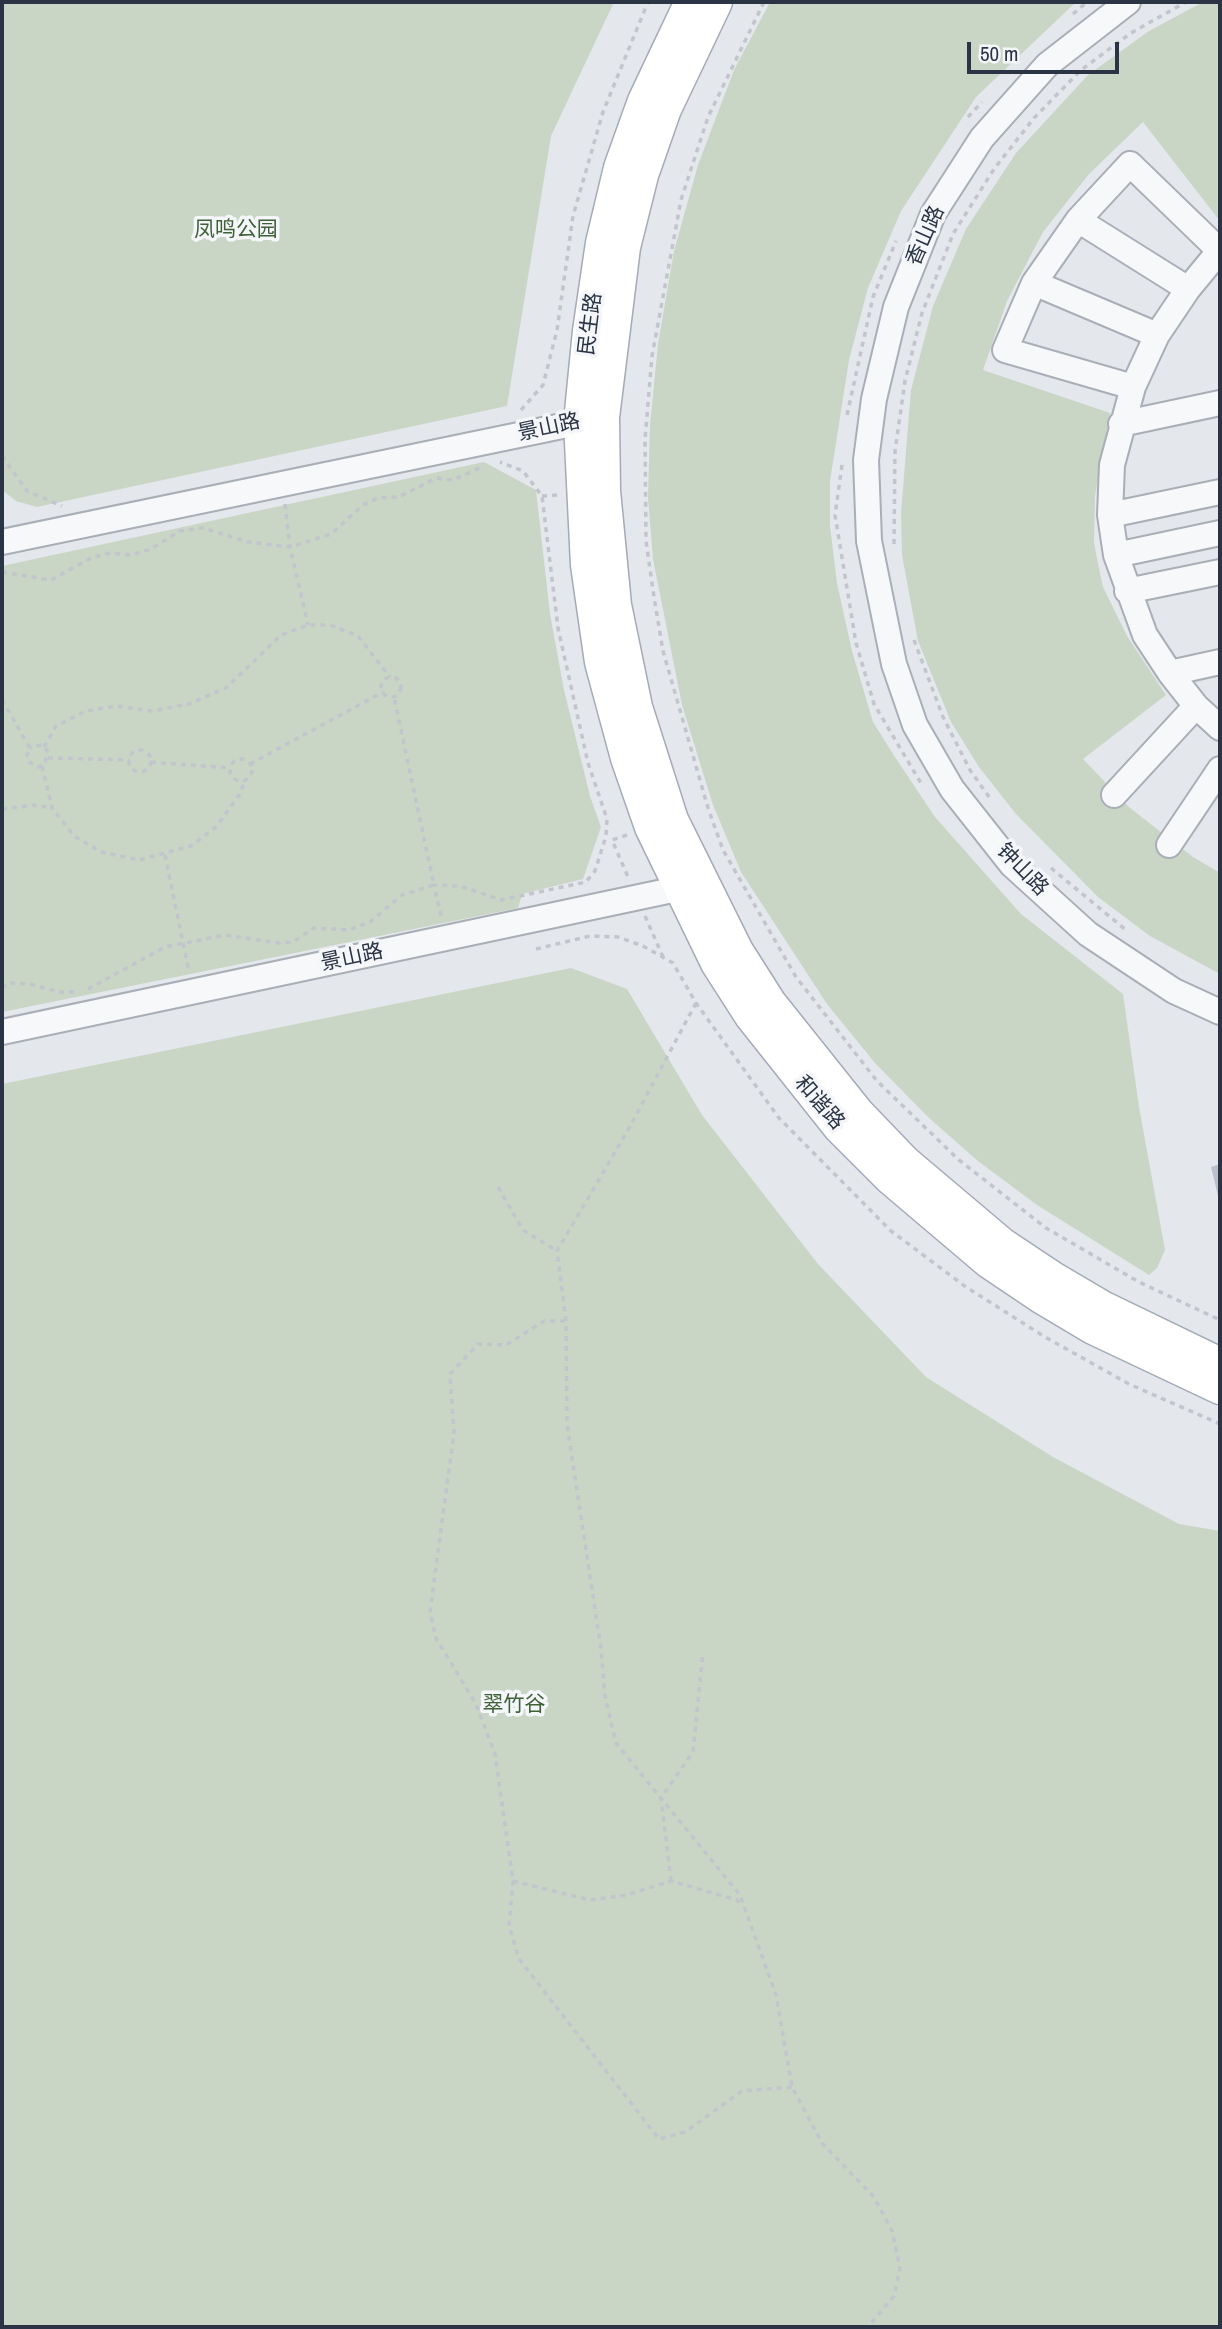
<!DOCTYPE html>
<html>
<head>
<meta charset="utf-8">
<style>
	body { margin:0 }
	#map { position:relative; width:1222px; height:2329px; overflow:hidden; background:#e4e7ec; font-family:"Archivo Narrow",sans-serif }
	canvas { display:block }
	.frame { position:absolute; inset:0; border:4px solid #2b3445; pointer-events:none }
	.scale { position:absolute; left:967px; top:42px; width:152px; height:32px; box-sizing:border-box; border:4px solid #2b3445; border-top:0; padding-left:9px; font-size:21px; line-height:24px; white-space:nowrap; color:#2b3445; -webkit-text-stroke:5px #f4f6f9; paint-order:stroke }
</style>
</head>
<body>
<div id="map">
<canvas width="1222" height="2329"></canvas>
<div class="frame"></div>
<div class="scale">50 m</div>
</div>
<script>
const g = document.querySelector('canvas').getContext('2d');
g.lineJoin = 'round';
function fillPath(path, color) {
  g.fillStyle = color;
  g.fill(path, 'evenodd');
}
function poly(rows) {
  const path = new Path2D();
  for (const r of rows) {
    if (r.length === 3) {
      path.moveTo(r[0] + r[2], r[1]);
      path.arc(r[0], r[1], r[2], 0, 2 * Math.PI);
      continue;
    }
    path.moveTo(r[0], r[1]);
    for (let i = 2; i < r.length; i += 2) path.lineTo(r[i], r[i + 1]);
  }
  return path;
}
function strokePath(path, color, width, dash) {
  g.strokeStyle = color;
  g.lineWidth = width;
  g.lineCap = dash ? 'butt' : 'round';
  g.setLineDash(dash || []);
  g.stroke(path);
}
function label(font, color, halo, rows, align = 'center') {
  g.font = font + ' "Archivo Narrow","Noto Sans SC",sans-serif';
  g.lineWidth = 7;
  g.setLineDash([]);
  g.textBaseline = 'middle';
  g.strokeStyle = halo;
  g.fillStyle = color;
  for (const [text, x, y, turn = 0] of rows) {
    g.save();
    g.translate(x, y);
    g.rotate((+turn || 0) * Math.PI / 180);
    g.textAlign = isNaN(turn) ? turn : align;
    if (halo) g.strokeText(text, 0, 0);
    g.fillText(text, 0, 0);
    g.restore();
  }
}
fillPath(poly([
	[2,2,614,2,551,136,507,406,37,507,16,501,2,490],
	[770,2,1076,2,976,97,901,211,868,288,849,360,830,481,830,526,837,583,852,651,873,722,893,754,935,817,1021,914,1123,994,1139,1107,1165,1250,1157,1268,1149,1275,1037,1205,978,1161,928,1117,875,1063,827,1004,741,872,713,805,682,705,653,559,648,498,650,425,658,344,674,251,698,165,734,70],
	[1203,2,1220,2,1220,221,1143,122,1089,174,1043,232,1007,301,983,370,1110,413,1095,496,1094,542,1098,564,1103,587,1127,636,1166,695,1083,759,1130,808,1193,857,1220,873,1220,974,1150,936,1098,897,1016,814,979,767,951,722,918,641,902,555,901,513,911,390,933,306,966,229,1016,153,1088,75,1149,31],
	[484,462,536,490,550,614,564,690,590,796,601,827,583,879,522,894,518,908,2,1012,2,566],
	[571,968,627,989,702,1115,818,1264,926,1377,1053,1457,1179,1524,1220,1531,1220,2327,2,2327,2,1084]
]), '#c9d6c5');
fillPath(poly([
	[1220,1164,1220,1200,1219,1200,1211,1167]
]), '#bbc0ca');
const minor = poly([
	[1128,2,1047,65,982,138,933,214,896,307,874,399,866,460,869,541,894,664,915,725,952,789,1012,865,1088,934,1174,991,1220,1012],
	[1078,220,1188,289],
	[1220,250,1188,289,1157,335,1133,387,1112,465,1110,515,1116,555,1145,635,1170,673,1196,706,1220,728],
	[1034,283,1157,335],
	[1133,387,1005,350,1034,283,1078,220,1130,164,1220,251],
	[1121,424,1220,403],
	[1110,515,1220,492],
	[2,542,596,419],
	[1116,555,1220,533],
	[1127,591,1220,572],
	[1170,673,1220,662],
	[1114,795,1196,706],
	[1169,845,1220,769],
	[2,1032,696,885]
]);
const major = poly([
	[691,2,644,101,620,168,602,243,589,331,580,422,587,565,601,662,627,758,651,827,717,963,751,1016,840,1128,890,1178,989,1262,1041,1297,1093,1328,1220,1388],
	[716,2,665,109,642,175,624,247,603,417,604,491,615,605,636,707,672,820,737,951,770,1003,857,1112,905,1162,1002,1244,1053,1278,1104,1308,1220,1364]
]);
strokePath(minor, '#a9aeb7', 28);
strokePath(major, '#a3abb8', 35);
strokePath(poly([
	[764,2,708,117,681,200,652,356,645,440,646,541,654,597,663,651,708,808,723,850,796,977,877,1081,959,1160,1046,1228,1139,1282,1220,1320],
	[1073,14,1087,2],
	[968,117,982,102],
	[521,410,543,385,557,330,573,216,603,112,648,2],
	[847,415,873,297,896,241],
	[2,456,27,491,62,506],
	[842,465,835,515,856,643,874,704,922,785],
	[542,496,558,495],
	[285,504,290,547,308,625],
	[894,544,895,451,905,381,922,313,953,234,994,169,1034,118,1081,70,1131,33,1186,2],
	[2,572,51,580,91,558,110,553,131,555,151,549,180,531,203,528,248,542,290,547,331,534,363,505,378,498,399,497,436,478,453,480,484,466],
	[914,640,943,717,970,770,989,797],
	[391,687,10],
	[2,700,30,748,27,755,29,762,38,767,45,764,47,750,41,745,30,748],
	[44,747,56,726,86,711,117,706,152,711,189,704,226,688,281,635,308,625,330,625,358,636,390,677],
	[140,761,11],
	[48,758,129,760],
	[241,770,11],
	[151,762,230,768],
	[250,764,383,692],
	[42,766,52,808,74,836,101,852,139,860,191,846,216,827,240,794,245,780],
	[2,809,34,805,52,808],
	[627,835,612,840,628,877],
	[165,855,189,972],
	[1051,868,1126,930],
	[441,916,434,885,460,886,501,900,586,882,595,871,606,836,607,819,588,763,558,628,542,496,523,471,500,462],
	[645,916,663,957],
	[536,949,590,936,618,937,643,946,673,963,696,1003,779,1118,891,1231,966,1287,1045,1337,1129,1384,1220,1424],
	[2,988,8,983,30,984,59,992,77,992],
	[88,989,165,947,225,935,279,943,293,942,314,928,349,930,370,922,402,895,434,885,394,697],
	[696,1003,628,1130,557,1251,566,1321,567,1424,601,1649,605,1696,616,1743,740,1895,776,1995,792,2087,822,2143,874,2197,892,2231,900,2268,894,2296,868,2327],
	[498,1187,523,1230,557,1251],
	[565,1321,544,1321,506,1345,478,1344,450,1374,454,1433,430,1612,436,1638,476,1704,495,1754,513,1881,509,1926,519,1959,659,2139,685,2132,742,2091,792,2087],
	[513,1881,590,1900,627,1895,671,1881,737,1900,742,1906],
	[671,1881,661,1798,693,1752,703,1652]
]), '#c2c5cb', 3.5, [5, 5]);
strokePath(minor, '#f7f8fa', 24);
strokePath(major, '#fff', 32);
label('21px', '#3f6138', '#f4f6f9', [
	["凤鸣公园",236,230],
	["翠竹谷",514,1705]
]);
label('21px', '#2b3445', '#f4f6f9', [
	["香山路",926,236,-66],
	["民生路",591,324,-83],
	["景山路",549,428,-12],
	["钟山路",1022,870,46],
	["景山路",352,958,-12],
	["和谐路",819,1103,49]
]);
</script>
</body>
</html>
